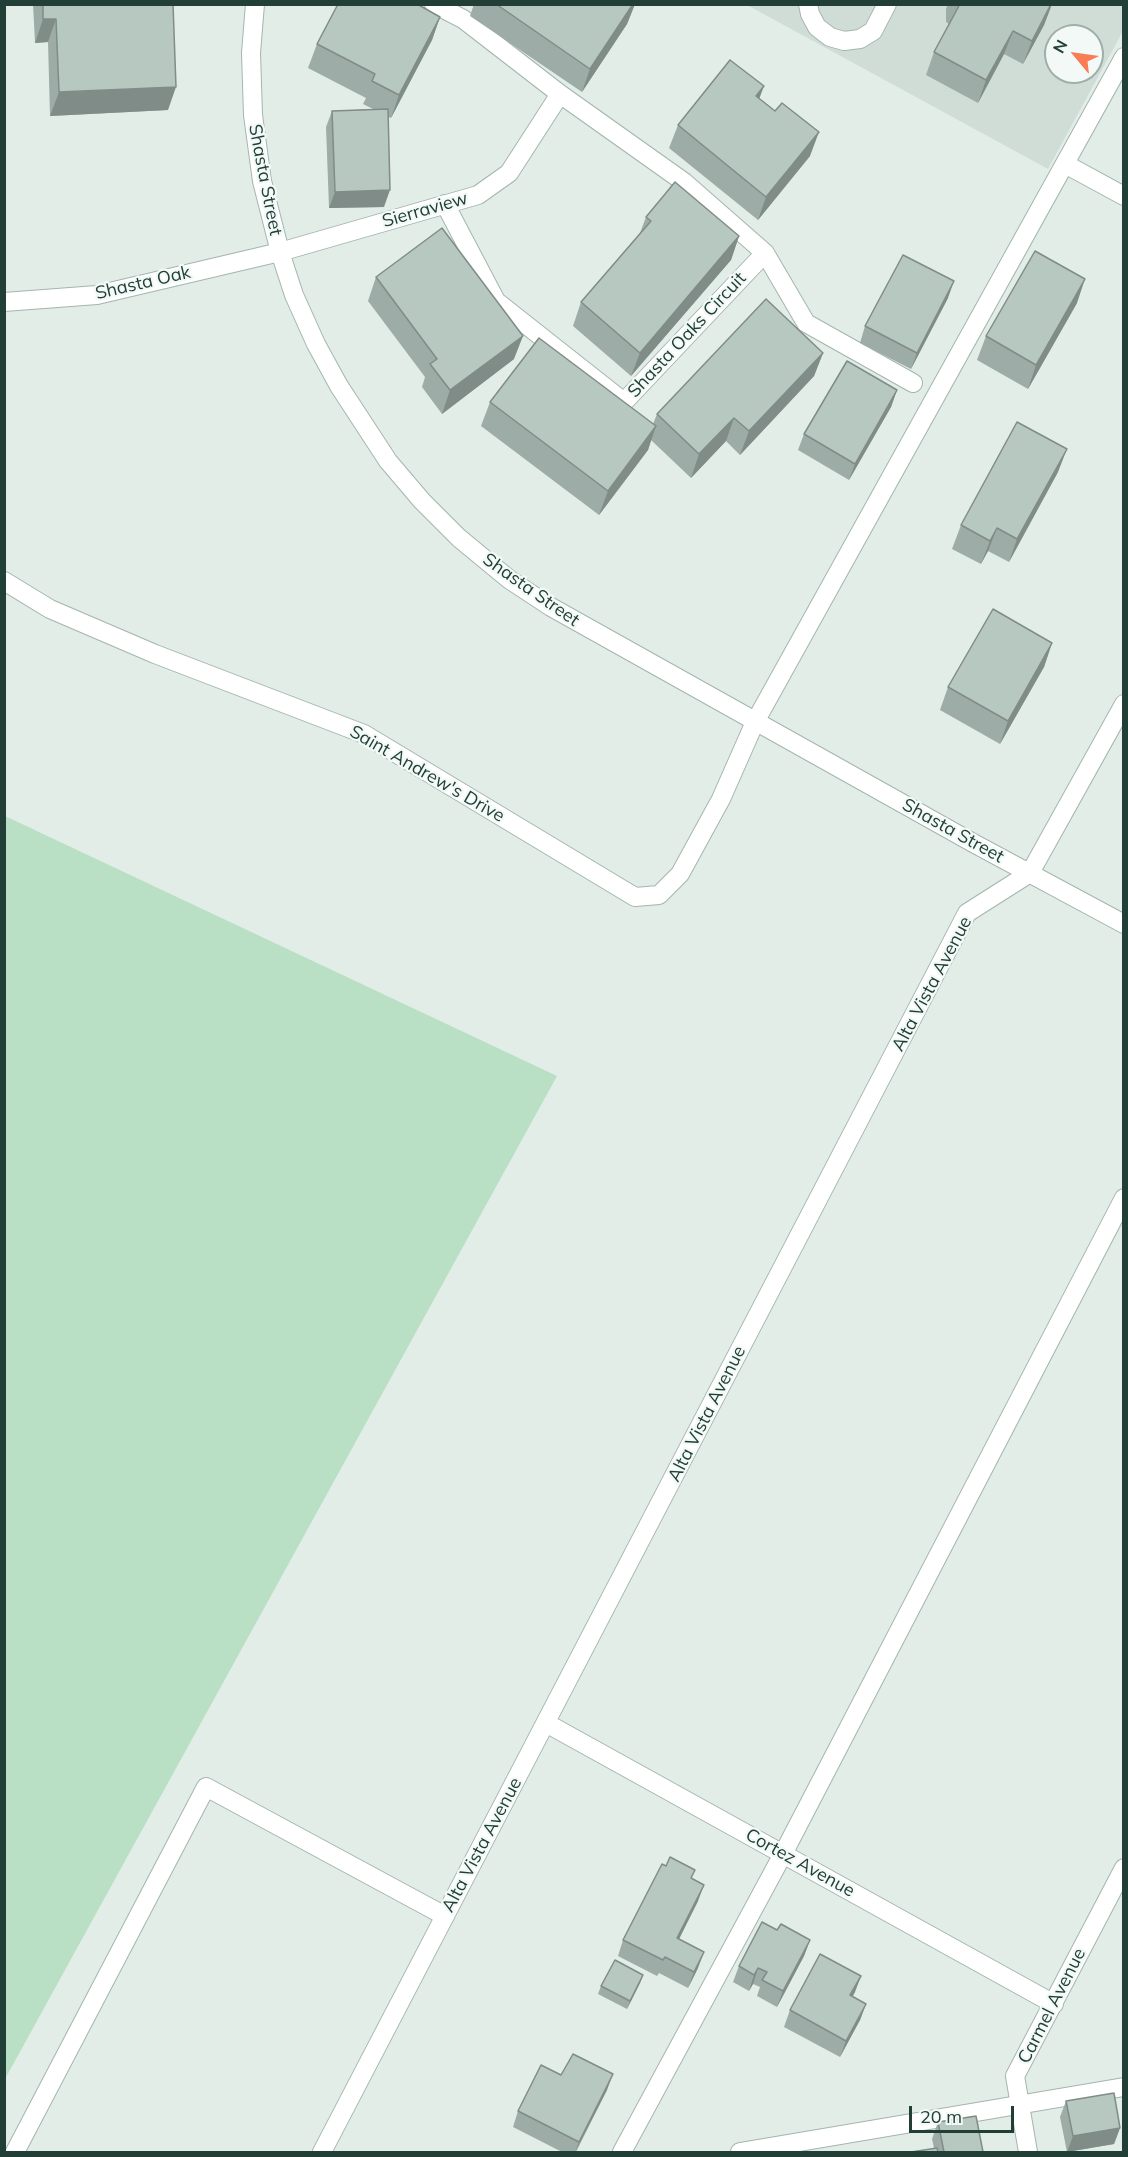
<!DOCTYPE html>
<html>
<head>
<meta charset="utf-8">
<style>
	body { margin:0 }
	#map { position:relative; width:1128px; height:2157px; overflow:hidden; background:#e2ede8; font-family:Mulish,sans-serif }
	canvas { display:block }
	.frame { position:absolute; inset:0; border:6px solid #213f37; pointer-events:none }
	.north { position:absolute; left:1044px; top:24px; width:60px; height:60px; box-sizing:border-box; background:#f2f9f6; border:2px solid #9eafaa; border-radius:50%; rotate:299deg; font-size:16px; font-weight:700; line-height:24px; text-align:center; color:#213f37 }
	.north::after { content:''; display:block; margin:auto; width:21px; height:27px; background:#f97c54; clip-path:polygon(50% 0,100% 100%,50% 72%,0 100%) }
	.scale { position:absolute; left:909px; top:2106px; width:105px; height:27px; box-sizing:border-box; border:3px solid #213f37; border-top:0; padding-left:8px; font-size:18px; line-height:21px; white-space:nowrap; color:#213f37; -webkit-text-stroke:4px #f2f9f6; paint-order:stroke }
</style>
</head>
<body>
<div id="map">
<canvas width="1128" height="2157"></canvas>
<div class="frame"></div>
<div class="north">N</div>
<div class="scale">20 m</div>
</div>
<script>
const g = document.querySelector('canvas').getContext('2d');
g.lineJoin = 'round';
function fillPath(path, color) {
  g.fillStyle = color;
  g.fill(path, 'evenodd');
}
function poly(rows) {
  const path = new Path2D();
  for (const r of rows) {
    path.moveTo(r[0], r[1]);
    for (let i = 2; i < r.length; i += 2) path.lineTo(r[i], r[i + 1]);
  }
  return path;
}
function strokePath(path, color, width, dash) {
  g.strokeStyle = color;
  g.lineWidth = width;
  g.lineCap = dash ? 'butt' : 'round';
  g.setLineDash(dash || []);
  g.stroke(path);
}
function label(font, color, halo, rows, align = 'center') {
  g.font = font + ' Mulish,sans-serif';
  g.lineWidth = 4.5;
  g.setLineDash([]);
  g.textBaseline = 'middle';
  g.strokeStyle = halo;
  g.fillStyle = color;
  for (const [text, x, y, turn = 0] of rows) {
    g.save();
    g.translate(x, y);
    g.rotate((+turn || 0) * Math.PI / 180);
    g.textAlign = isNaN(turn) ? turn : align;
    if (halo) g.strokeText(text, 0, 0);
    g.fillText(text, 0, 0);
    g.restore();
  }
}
fillPath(poly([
	[747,5,1123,5,1123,31,1048,169],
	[1056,36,1092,36,1092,72,1056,72]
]), '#d0ddd7');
fillPath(poly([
	[5,816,557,1076,5,2079]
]), '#b9dfc4');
const service = poly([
	[808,4,810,14,817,27,830,37,844,41,860,39,873,31,887,4],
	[755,722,1124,57],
	[15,2152,206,1787,445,1916],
	[622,2152,783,1854,1124,1198],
	[740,2152,1124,2087]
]);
const minor = poly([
	[434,4,463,19,560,94,684,182,765,253,806,323,913,383],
	[1065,164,1124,196],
	[445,204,496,301,624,402,765,253],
	[4,302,97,295,280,252,478,195,509,173,560,94],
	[4,581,50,609,155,654,364,734,635,897,659,895,680,874,721,799,755,722],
	[546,1723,1054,2004],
	[322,2152,967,913,1030,873,1124,704],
	[1028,2152,1015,2076,1124,1868]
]);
const tertiary = poly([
	[255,4,251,53,253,115,262,181,280,252,294,295,316,344,339,386,388,461,422,501,459,538,510,580,551,607,975,844,1124,924]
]);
strokePath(service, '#a4b5af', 20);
strokePath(minor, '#a4b5af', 20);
strokePath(tertiary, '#a4b5af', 20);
strokePath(service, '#fff', 18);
strokePath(minor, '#fff', 18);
strokePath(tertiary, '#fff', 18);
fillPath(poly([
	[33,4,173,4,168,110,50,116,48,42,35,43],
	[474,4,635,4,627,24,582,92,470,16],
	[948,4,1052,4,1044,25,1023,64,1004,54,978,103,926,75,934,52,949,24,946,22,946,9],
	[440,17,432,40,391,118,388,117,384,207,329,208,326,127,332,111,373,109,363,104,366,98,308,68,317,44],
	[759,98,775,111,810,156,758,220,669,148,678,125],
	[646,217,739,236,731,260,631,376,573,326,581,302,640,233],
	[376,277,514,359,442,414,422,387,425,377,368,301],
	[948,298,911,369,860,343,865,326],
	[1077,303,1028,389,977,360,986,336],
	[823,353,814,376,740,455,726,441,691,478,651,440,648,450,599,515,481,426,490,402,653,424,657,414],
	[897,390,891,407,849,480,798,450,804,434],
	[1058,472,1009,562,988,551,981,564,952,549,961,525],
	[1052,643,1044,667,1000,744,940,710,948,687],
	[692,1878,698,1901,679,1939,698,1968,688,1988,659,1973,657,1976,618,1956,623,1940],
	[777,1930,810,1940,804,1956,777,2007,757,1996,760,1987,753,1984,749,1991,733,1982,739,1966],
	[643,1975,640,1983,627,2009,598,1994,601,1986],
	[855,1992,852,1997,866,2004,860,2020,840,2057,784,2027,790,2010],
	[561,2075,607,2090,576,2152,562,2152,513,2127,518,2111],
	[1066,2101,1120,2128,1114,2144,1067,2152,1060,2117],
	[938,2122,983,2152,911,2152,934,2148,932,2139]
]), '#9daca6');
fillPath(poly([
	[633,4,635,4,627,24,582,92,590,69],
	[1052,4,1044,25,1023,64,1032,41],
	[440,17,432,40,391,118,399,95],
	[43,19,56,19,48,42,35,43],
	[1013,31,1004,54,978,103,986,80],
	[764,86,755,110,756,96],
	[176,87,168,110,50,116,59,92],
	[819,132,810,156,758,220,766,197],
	[390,190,384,207,329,208,335,192],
	[739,236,731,260,631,376,640,353],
	[1085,279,1077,303,1028,389,1036,365],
	[954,281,948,298,911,369,917,353],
	[523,336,514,359,442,414,450,390],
	[823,353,814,376,740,455,749,431],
	[897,390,891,407,849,480,855,464],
	[734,418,726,441,691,478,699,454],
	[656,426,648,450,599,515,608,491],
	[1067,449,1058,472,1009,562,1017,539],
	[997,528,988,551,981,564,990,541],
	[1052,643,1044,667,1000,744,1008,721],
	[704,1885,698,1901,671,1955,677,1938],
	[810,1940,804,1956,777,2007,783,1991],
	[704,1952,698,1968,688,1988,694,1972],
	[758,1968,753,1984,749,1991,754,1975],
	[643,1975,640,1983,627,2009,630,2001],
	[861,1976,855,1992,844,2012,850,1995],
	[866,2004,860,2020,840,2057,846,2041],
	[613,2074,607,2090,575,2152,579,2142],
	[1120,2128,1114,2144,1067,2152,1073,2136]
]), '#808c87');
const building = poly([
	[43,4,173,4,176,87,59,92,56,19,43,19,43,4],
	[338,4,417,4,440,17,399,95,372,81,375,74,317,44,338,4],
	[496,4,633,4,590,69,496,4],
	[960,4,1051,4,1032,41,1013,31,986,80,934,52,960,4],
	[730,60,764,86,756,96,775,111,782,103,819,132,766,197,678,125,730,60],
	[388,109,390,190,335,192,332,111,388,109],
	[675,182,739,236,640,353,581,302,651,221,646,217,675,182],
	[442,228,523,336,450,390,430,364,437,359,376,277,442,228],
	[1035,251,1085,279,1036,365,986,336,1035,251],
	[903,255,954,281,917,353,865,326,903,255],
	[766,299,823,353,749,431,734,418,699,454,657,414,766,299],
	[539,338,656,426,608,491,490,402,539,338],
	[847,361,897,390,855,464,804,434,847,361],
	[1017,422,1067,449,1017,539,997,528,990,541,961,525,1017,422],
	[993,609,1052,643,1008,721,948,687,993,609],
	[670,1857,695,1870,691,1878,704,1885,677,1938,704,1952,694,1972,665,1957,663,1960,623,1940,662,1864,666,1866,670,1857],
	[762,1922,777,1930,781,1924,810,1940,783,1991,762,1980,767,1972,758,1968,754,1975,739,1966,762,1922],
	[820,1954,861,1976,850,1995,866,2004,846,2041,790,2010,820,1954],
	[615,1960,643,1975,630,2001,601,1986,615,1960],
	[573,2054,613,2074,579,2142,518,2111,541,2065,561,2075,573,2054],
	[1114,2093,1120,2128,1073,2136,1066,2101,1114,2093],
	[976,2116,983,2152,944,2152,938,2122,976,2116],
	[937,2148,938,2152,911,2152,937,2148]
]);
fillPath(building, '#b7c8c1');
strokePath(building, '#808c87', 1.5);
label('18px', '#213f37', '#f2f9f6', [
	["Shasta Street",265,180,79],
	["Sierraview",425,210,-16],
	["Shasta Oak",143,283,-13],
	["Shasta Oaks Circuit",687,335,-47],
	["Shasta Street",531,590,35],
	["Saint Andrew's Drive",427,774,30],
	["Shasta Street",953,831,29],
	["Alta Vista Avenue",932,984,-62],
	["Alta Vista Avenue",707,1414,-63],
	["Alta Vista Avenue",482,1845,-62],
	["Cortez Avenue",800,1863,29],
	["Carmel Avenue",1052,2006,-63]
]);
</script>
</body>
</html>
